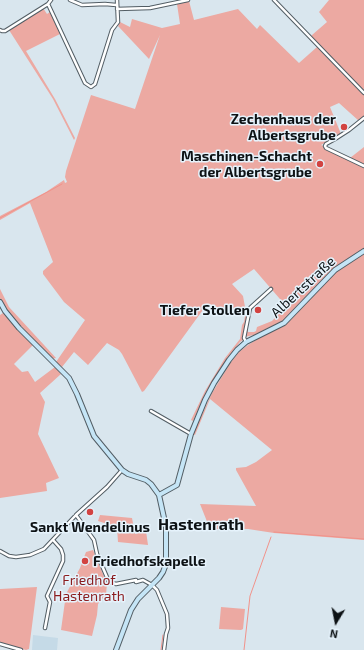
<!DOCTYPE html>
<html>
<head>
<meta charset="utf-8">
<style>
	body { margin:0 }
	#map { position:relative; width:364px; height:650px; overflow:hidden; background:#d9e6ee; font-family:"Exo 2",sans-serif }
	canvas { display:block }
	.north { position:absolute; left:316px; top:602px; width:40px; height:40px; -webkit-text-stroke:3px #e6f3fc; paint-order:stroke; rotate:190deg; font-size:11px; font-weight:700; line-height:16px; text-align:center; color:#0d1215 }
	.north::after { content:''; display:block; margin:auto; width:14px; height:18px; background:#0d1215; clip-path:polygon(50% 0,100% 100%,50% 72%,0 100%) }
</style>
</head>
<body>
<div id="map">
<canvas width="364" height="650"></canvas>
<div class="north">N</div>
</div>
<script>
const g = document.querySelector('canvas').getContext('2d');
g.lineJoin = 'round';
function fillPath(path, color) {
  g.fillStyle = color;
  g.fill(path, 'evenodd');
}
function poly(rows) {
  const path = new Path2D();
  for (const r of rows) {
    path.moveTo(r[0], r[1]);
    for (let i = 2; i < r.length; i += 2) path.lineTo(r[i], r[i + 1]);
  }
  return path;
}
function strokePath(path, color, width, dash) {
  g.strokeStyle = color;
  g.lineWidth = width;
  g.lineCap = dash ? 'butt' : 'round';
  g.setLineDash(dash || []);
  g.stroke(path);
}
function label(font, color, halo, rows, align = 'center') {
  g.font = font + ' "Exo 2",sans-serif';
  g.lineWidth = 3;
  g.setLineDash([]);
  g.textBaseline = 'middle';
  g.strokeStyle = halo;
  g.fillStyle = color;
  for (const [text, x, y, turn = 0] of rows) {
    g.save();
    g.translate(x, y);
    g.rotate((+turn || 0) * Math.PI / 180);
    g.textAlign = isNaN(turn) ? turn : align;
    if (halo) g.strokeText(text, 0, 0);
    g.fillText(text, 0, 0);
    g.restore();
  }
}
fillPath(poly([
	[33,635,58,638,57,650,32,650]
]), '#c5dae7');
fillPath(poly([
	[329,0,364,0,364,91,311,37,312,35,327,22,319,12],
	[189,1,194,20,238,9,257,29,260,25,299,63,317,47,364,95,364,117,359,121,339,103,330,107,341,134,321,145,350,158,364,147,364,540,274,533,248,529,210,529,200,504,256,506,236,470,236,468,246,467,256,462,272,450,210,399,195,435,193,434,212,393,231,362,239,352,248,345,256,340,253,335,245,337,247,325,248,332,254,332,256,331,257,327,272,321,286,306,254,269,232,284,243,296,245,307,226,309,205,307,144,391,142,392,122,354,119,350,107,343,88,365,74,352,62,367,56,362,85,320,64,302,43,274,43,271,53,262,30,203,0,220,0,216,46,192,64,180,65,183,67,182,65,177,66,171,91,95,135,109,160,35,149,59,118,26,120,22,130,27,132,19,162,28,180,24,177,4],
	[43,8,47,14,50,12,60,34,26,51,55,99,75,138,74,140,53,99,9,30],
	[0,289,9,307,56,358,52,359,35,342,7,310,0,298],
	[246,310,247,314,243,340,240,342,227,359,206,392,193,421,191,420,205,391,225,358,240,339,242,325,244,322],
	[3,313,33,345,14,364,22,372,28,371,35,382,55,367,61,374,40,393,45,402,38,434,59,478,46,483,47,491,0,498,0,315],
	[100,515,132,518,135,534,146,531,148,545,118,542,117,527,98,521],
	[93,550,107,584,106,594,98,604,97,615,92,636,61,630,66,594,80,568,86,552],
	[37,587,29,649,26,650,0,643,0,589],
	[221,607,245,609,243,629,241,630,219,629]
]), '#eca9a2');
strokePath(poly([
	[0,218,62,184],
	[274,532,364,539],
	[161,650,163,635],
	[244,650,250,596,271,537]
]), '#f1928a', 1);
const minor = poly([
	[70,0,82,5,105,4,116,5],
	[274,0,364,93],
	[48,4,85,83,91,87,95,84,112,30,118,22,117,0],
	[117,9,150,8,188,0],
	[0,30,2,31,5,31,48,4,51,0],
	[364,118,349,130,335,139,326,144,325,146,326,148,364,166],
	[246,342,244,338,250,308,271,289],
	[151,411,191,434],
	[76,515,94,540,97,554,109,582,116,584,136,580,136,582,143,580,152,585,157,590,167,614,168,628,166,634,164,650],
	[0,551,9,556,16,557,30,555,44,549,76,515,107,487,122,470],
	[45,628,50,602,47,596,63,561,63,555,61,549,53,540],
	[0,644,21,650]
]);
const secondary = poly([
	[0,302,5,311,19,328,69,378,77,394,94,436,122,470,128,474,146,480,151,484,159,495,166,527,166,564,163,572,159,578,138,599,131,610,116,650],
	[159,495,177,485,191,434,205,400,214,383,229,360,237,350,246,342,284,323,335,270,364,251]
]);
strokePath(minor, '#525d64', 4.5);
strokePath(secondary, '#525d64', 6);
strokePath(minor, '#fff', 2.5);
strokePath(secondary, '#c5e5f6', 4);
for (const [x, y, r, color] of [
	[344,127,4,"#d24341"],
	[320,164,4,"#d24341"],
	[258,310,4,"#d24341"],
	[90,512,4,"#d24341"],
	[85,561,4,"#d24341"]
]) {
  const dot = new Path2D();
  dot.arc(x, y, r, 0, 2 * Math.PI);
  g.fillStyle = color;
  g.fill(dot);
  strokePath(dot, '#e6f3fc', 1.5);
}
label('bold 14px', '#0d1215', '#e6f3fc', [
	["Zechenhaus der",336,119],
	["Albertsgrube",336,135],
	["Maschinen-Schacht",312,156],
	["der Albertsgrube",312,172],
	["Tiefer Stollen",250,310],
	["Sankt Wendelinus",90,527,"center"],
	["Friedhofskapelle",93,561,"left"]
], 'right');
label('14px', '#0d1215', '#e6f3fc', [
	["Albertstraße",303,287,-43]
]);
label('14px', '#8b1c1e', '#e6f3fc', [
	["Friedhof",89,580],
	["Hastenrath",89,596]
]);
label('bold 16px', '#0d1215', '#e6f3fc', [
	["Hastenrath",201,525]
]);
</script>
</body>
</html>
